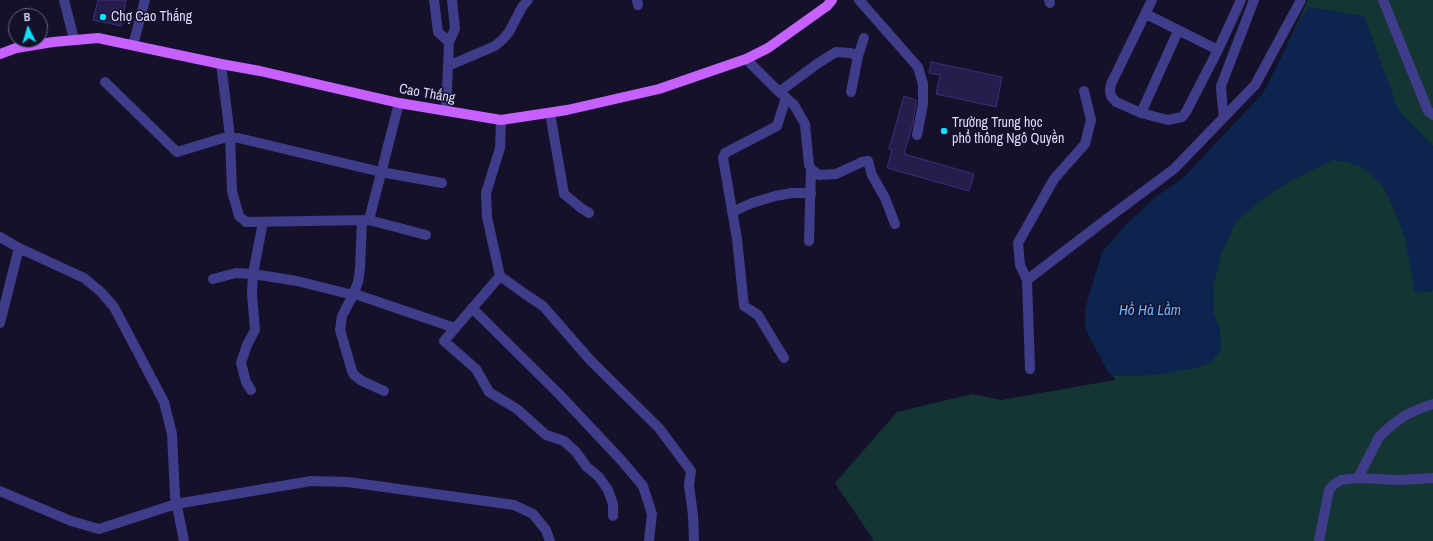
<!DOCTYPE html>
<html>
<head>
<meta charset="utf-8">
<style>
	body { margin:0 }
	#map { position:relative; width:1433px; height:541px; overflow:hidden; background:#15112b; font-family:"Archivo Narrow",sans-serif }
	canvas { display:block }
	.north { position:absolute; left:8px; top:8px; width:40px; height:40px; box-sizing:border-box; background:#15112b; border:1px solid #666180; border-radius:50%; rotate:355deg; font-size:11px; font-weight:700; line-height:16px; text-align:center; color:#dfdaff }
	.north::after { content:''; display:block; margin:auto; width:14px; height:18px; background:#06e3ff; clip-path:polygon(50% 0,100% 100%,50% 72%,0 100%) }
</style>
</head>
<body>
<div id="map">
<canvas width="1433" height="541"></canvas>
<div class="north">B</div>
</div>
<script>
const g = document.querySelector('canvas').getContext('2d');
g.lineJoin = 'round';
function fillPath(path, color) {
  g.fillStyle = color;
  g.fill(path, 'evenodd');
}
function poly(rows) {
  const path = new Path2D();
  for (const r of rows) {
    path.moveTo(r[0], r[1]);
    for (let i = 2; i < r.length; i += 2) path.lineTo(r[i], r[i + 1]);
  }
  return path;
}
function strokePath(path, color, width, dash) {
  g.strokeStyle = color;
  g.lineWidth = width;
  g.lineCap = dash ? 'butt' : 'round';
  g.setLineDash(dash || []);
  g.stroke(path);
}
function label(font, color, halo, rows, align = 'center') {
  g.font = font + ' "Archivo Narrow",sans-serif';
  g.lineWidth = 3;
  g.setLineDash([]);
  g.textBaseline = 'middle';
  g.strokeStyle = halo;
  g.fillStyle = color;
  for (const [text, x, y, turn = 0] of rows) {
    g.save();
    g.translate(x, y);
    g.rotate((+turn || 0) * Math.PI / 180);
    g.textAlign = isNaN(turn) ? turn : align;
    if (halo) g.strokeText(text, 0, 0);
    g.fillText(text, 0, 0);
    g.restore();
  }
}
fillPath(poly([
	[1308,0,1433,0,1433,541,874,541,835,483,897,412,972,394,1001,400,1115,380,1090,334,1193,169,1264,95]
]), '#143534');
fillPath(poly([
	[1309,7,1364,16,1399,111,1433,146,1433,291,1415,293,1405,239,1399,221,1383,186,1370,173,1359,166,1345,162,1333,160,1290,181,1259,202,1236,222,1221,254,1214,283,1214,314,1220,330,1221,349,1212,362,1195,368,1158,375,1120,376,1109,374,1088,334,1085,326,1085,309,1102,252,1127,224,1153,199,1185,176,1263,93,1302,16]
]), '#0d244e');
const building = poly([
	[98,0,126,0,121,26,93,20,98,0],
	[931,62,1002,77,996,107,936,94,940,75,929,73,931,62],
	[904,96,916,100,916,103,913,123,904,154,974,174,969,191,887,168,892,150,889,149,904,96]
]);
fillPath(building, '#271d4c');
strokePath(building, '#3e2e78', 1);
strokePath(poly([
	[64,0,74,39],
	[434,0,438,32,449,42],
	[637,0,638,5],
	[859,0,918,67,923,84,923,104,917,135],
	[1049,0,1050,3],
	[1152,0,1111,84,1110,91,1111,96,1116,102,1141,113,1168,120,1182,117,1186,112,1218,50,1241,0],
	[1383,0,1428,111,1433,115],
	[1146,14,1218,50],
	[133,45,145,0],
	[746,59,773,86,794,105,805,124,809,165,811,169,819,175,836,174,862,162,868,161,872,175,885,198,895,224],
	[221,64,230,136,232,191,239,216,246,222,369,220,426,235],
	[448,66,495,46,503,39,509,32,522,7,528,0],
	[105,82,177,152,230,136,381,172,442,183],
	[779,92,817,64,836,52,850,53,858,56],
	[851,92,858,56,864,38],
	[446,111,449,42,455,29,452,0],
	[550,113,564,194,581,208,589,213],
	[1141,113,1178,31],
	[1224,117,1222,101,1221,86,1254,0],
	[501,120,500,148,486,193,487,217,500,276,525,294,543,306,591,361,659,428,691,471,689,485,693,515,694,541],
	[732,212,752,203,775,196,792,193,811,193],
	[362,220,360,269,358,282,353,295,342,316,340,330,352,371,354,375,362,381,384,391],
	[369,220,399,103],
	[0,237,19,248,84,278,101,292,114,307,164,402,172,434,175,496,184,541],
	[809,241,811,169],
	[500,276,444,341,476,369,489,392,517,409,546,435,564,441,576,452,587,467,599,477,608,490,613,504,613,516],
	[213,279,236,273,253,274,297,281,353,295,358,295,455,328],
	[1027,280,1108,218,1174,169,1255,85,1301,0],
	[472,308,559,394,622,461,643,486,652,514,649,541],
	[0,323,19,248],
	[784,358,758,315,744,306,737,239,723,158,725,153,777,126,786,98],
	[1030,369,1027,280,1020,265,1018,243,1054,179,1085,144,1091,120,1084,91],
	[251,390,246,382,241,363,247,345,255,330,252,294,253,274,263,222],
	[1358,478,1379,437,1393,424,1406,415,1419,409,1433,404],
	[0,491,71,521,99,529,176,504,311,481,348,482,514,505,533,514,546,530,550,541],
	[1319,541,1329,490,1334,484,1341,480,1358,478,1399,480,1433,478]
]), '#3f3c8a', 10);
strokePath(poly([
	[0,54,16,48,53,42,98,38,221,64,260,71,399,103,501,120,567,110,659,89,746,59,768,48,827,6,832,0]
]), '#c661ff', 10);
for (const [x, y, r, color] of [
	[103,17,4,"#06e3ff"],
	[944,131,4,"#06e3ff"]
]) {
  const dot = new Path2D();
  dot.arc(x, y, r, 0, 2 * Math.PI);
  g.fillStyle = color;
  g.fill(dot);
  strokePath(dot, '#15112b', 1.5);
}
label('14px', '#dfdaff', '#15112b', [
	["Chợ Cao Thắng",111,17],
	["Trường Trung học",952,123],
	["phổ thông Ngô Quyền",952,139]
], 'left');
label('14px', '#dfdaff', '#15112b', [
	["Cao Thắng",427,94,10]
]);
label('italic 15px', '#68b8ff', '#15112b', [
	["Hồ Hà Lầm",1150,311]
]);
</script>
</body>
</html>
